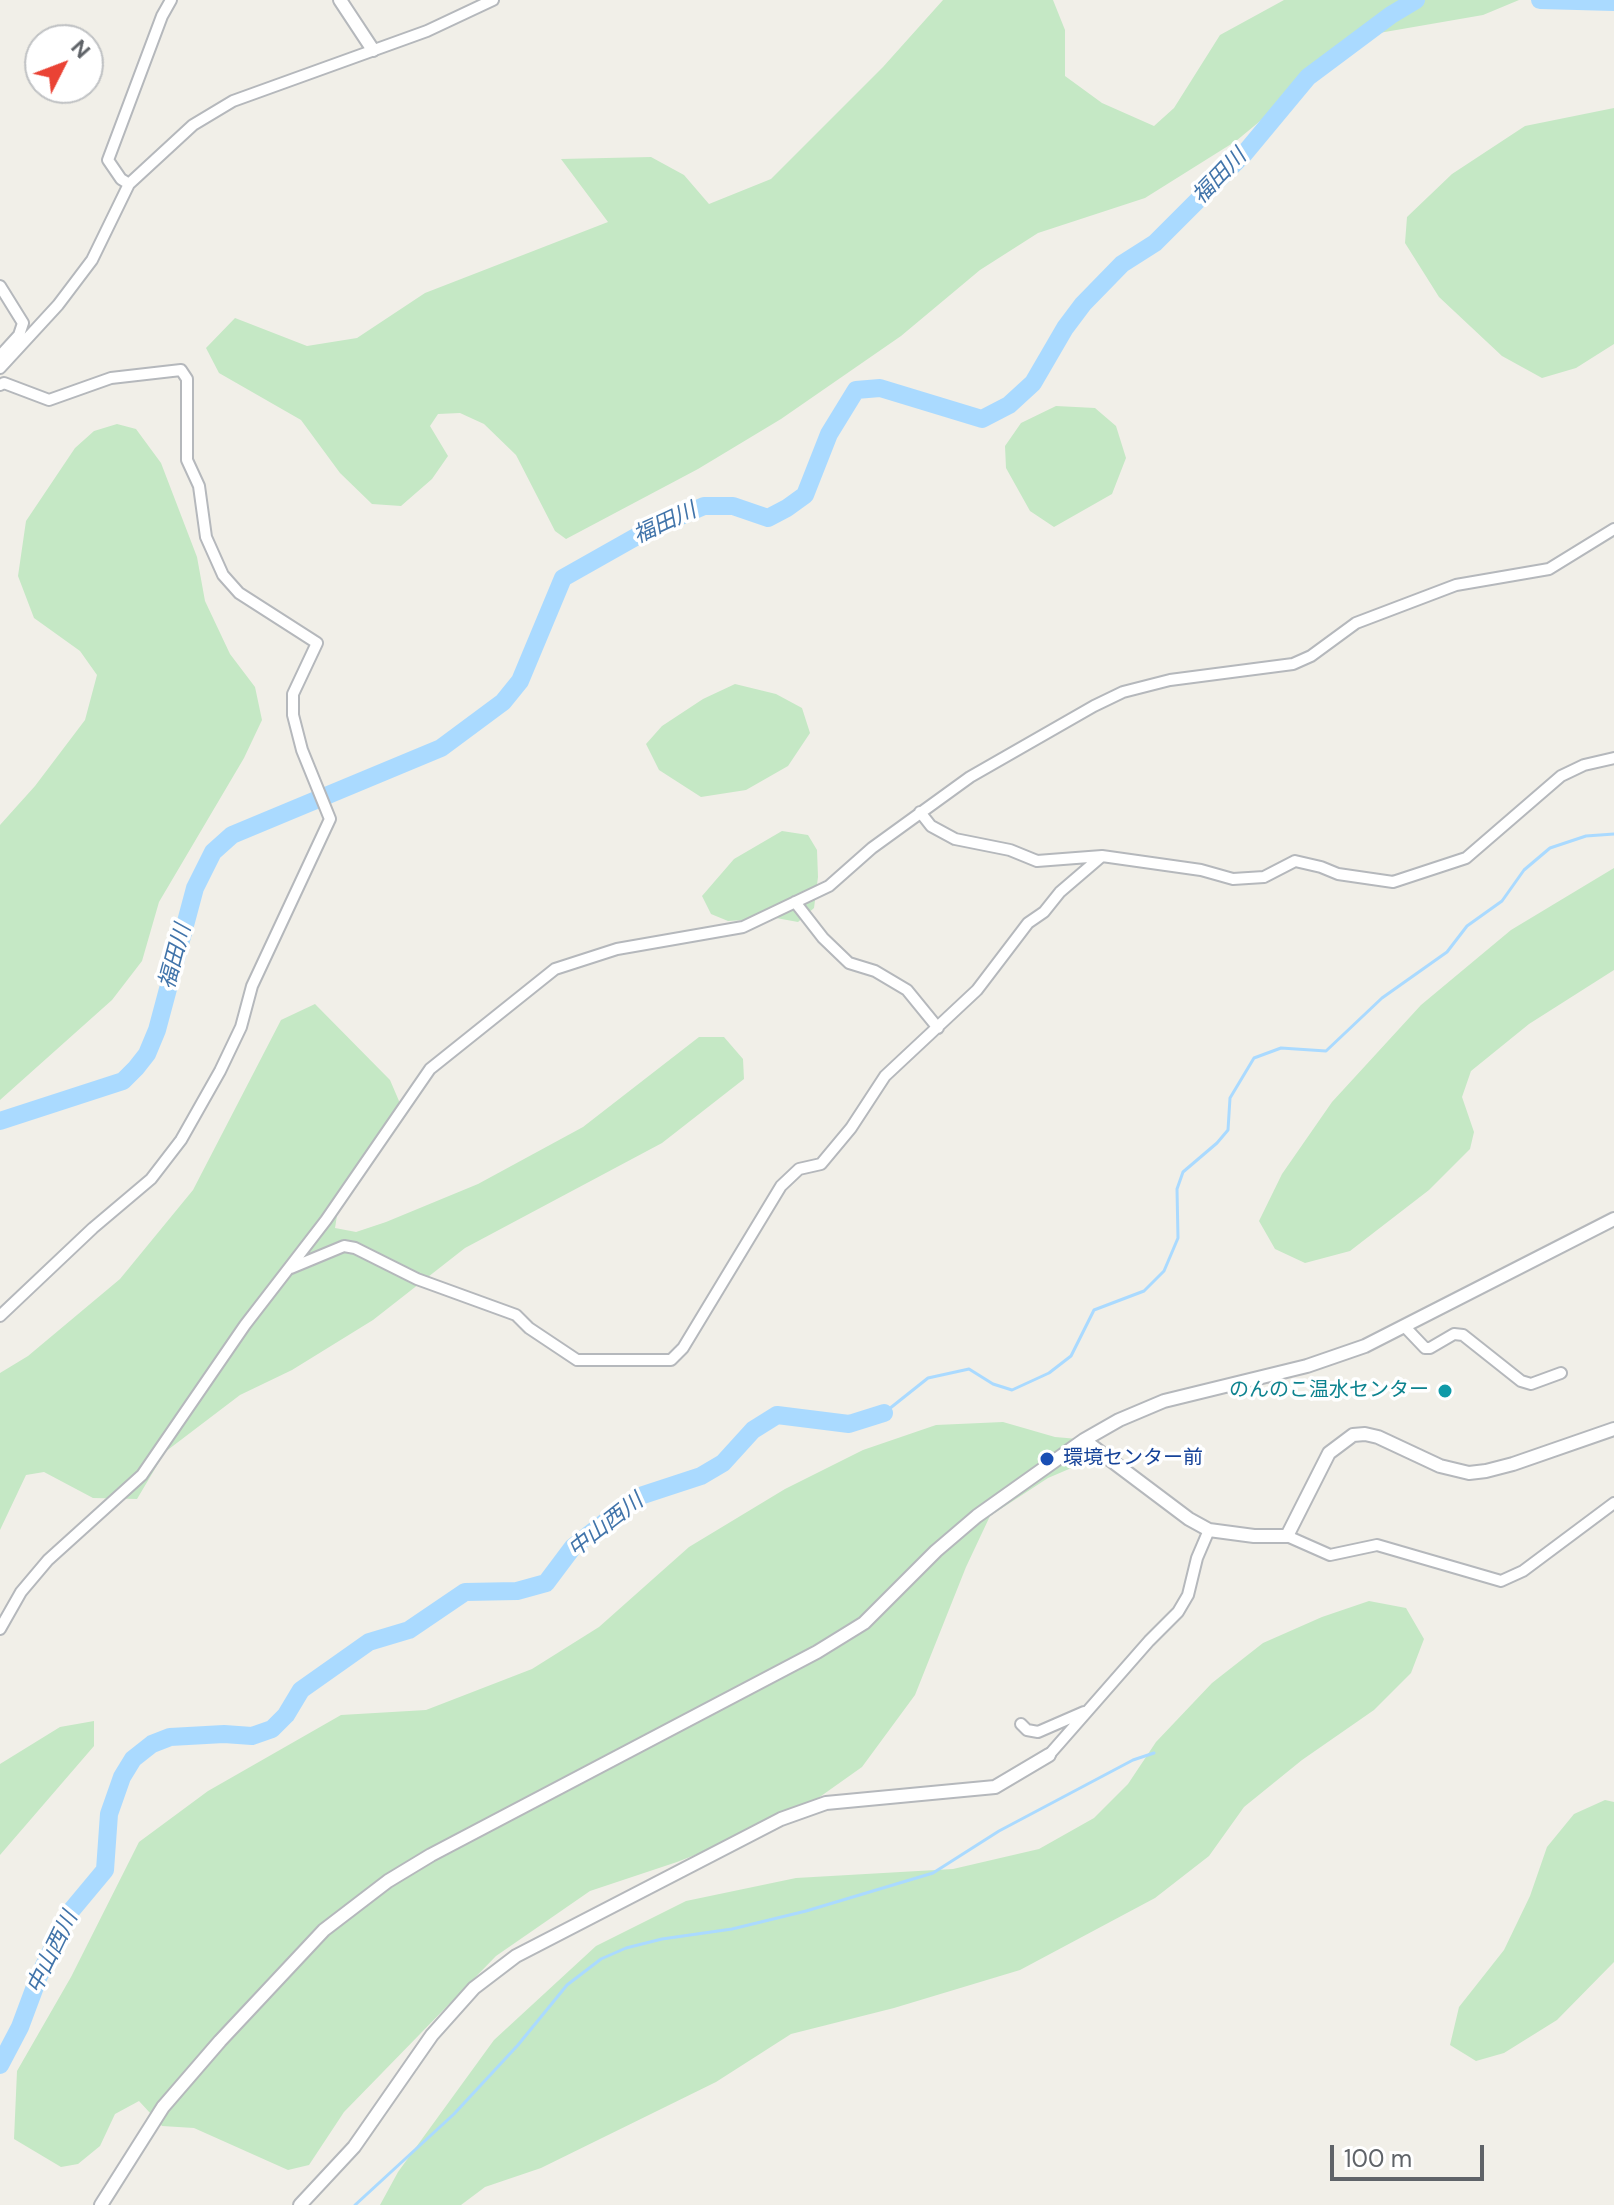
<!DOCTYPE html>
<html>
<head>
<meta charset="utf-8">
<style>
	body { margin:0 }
	#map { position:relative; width:1614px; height:2205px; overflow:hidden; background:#f1efe8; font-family:"DM Sans",sans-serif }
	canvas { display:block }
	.north { position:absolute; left:24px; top:24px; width:80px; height:80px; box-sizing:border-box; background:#fff; border:2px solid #bfc1c3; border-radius:50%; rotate:48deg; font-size:22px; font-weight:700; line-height:32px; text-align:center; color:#5f6368 }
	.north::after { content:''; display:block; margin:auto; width:28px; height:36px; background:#ea4335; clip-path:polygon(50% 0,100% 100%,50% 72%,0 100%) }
	.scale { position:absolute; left:1330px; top:2145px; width:154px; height:36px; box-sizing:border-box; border:4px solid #5f6368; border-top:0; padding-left:10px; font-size:24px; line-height:28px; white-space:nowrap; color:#5f6368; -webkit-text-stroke:6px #fff; paint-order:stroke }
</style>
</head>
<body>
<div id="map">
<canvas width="1614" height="2205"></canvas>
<div class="north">N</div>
<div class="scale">100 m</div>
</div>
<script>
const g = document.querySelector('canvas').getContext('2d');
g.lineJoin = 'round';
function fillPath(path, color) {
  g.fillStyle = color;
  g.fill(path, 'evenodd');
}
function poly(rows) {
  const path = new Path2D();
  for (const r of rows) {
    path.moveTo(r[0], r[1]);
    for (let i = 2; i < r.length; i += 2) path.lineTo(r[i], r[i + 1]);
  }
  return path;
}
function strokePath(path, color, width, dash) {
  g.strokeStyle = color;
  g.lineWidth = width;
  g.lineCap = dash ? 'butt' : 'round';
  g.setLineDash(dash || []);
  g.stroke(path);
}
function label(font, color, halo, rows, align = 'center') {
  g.font = font + ' "DM Sans","Noto Sans JP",sans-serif';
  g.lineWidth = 7;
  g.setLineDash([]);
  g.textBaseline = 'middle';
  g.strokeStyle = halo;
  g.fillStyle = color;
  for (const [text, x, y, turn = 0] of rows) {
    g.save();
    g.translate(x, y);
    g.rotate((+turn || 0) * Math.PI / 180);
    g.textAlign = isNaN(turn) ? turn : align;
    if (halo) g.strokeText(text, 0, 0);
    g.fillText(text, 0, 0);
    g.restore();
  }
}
fillPath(poly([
	[943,0,1053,0,1065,30,1065,76,1102,103,1154,126,1174,108,1220,35,1284,0,1519,0,1483,15,1379,33,1318,73,1236,141,1145,198,1038,233,980,270,901,336,781,419,698,469,566,539,555,531,516,455,484,424,460,413,438,414,430,426,448,456,432,479,401,506,372,504,340,473,301,420,219,373,206,348,235,318,307,346,357,338,425,293,608,222,561,159,651,157,684,175,709,204,771,179,883,67],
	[1614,108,1614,344,1576,368,1542,378,1502,356,1439,297,1405,243,1407,217,1452,174,1525,126],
	[1056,406,1095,408,1116,426,1126,458,1112,494,1054,527,1030,511,1006,468,1005,446,1021,423],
	[117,424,136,429,161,463,197,557,205,601,230,654,255,687,262,720,244,758,159,902,142,961,112,1000,0,1100,0,825,35,786,85,720,97,675,80,651,34,618,18,576,26,521,75,448,94,431],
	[735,684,776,694,802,708,810,733,788,766,746,790,701,797,659,770,646,744,662,726,703,699],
	[782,831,808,835,817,850,818,877,814,908,798,922,776,918,728,921,711,914,702,896,734,859],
	[1614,868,1614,970,1529,1024,1471,1071,1462,1097,1474,1132,1470,1149,1429,1190,1350,1251,1305,1263,1275,1249,1259,1221,1282,1174,1332,1102,1421,1005,1511,930],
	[315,1004,390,1080,402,1108,339,1203,335,1228,356,1232,386,1222,478,1184,583,1127,699,1037,724,1037,743,1059,744,1079,662,1143,465,1248,373,1320,292,1370,240,1395,165,1452,137,1499,93,1498,44,1472,26,1475,0,1530,0,1373,28,1356,120,1279,193,1190,281,1020],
	[1003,1422,1055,1437,1078,1439,1084,1455,1076,1466,1048,1478,990,1516,966,1567,915,1695,862,1767,790,1818,677,1862,590,1891,496,1956,344,2112,309,2165,288,2170,194,2128,162,2126,139,2101,115,2114,100,2146,78,2164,61,2167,14,2139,17,2071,71,1977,139,1842,208,1791,341,1715,426,1710,532,1669,599,1627,689,1547,785,1489,863,1450,936,1425],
	[1369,1601,1406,1608,1424,1639,1411,1673,1374,1710,1302,1760,1244,1807,1209,1856,1155,1898,1020,1970,894,2008,791,2034,716,2082,541,2168,485,2187,461,2205,380,2205,398,2172,494,2040,596,1946,686,1901,796,1878,953,1869,1039,1849,1094,1818,1128,1784,1156,1742,1212,1683,1263,1643,1322,1617],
	[94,1721,94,1746,0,1855,0,1764,60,1727],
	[1605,1800,1614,1802,1614,1962,1557,2020,1504,2053,1476,2061,1450,2045,1459,2007,1504,1950,1530,1896,1547,1847,1574,1814]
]), '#c5e8c5');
strokePath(poly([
	[884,1413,928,1378,969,1369,993,1384,1012,1390,1049,1373,1071,1356,1094,1310,1144,1291,1164,1271,1178,1238,1177,1189,1183,1172,1217,1143,1228,1130,1230,1098,1254,1058,1281,1048,1326,1051,1382,998,1447,952,1467,926,1502,901,1524,870,1550,848,1586,836,1614,834],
	[355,2205,454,2114,518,2045,567,1985,601,1959,626,1948,662,1939,732,1929,806,1911,933,1873,999,1831,1133,1760,1154,1753]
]), '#aadaff', 3);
strokePath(poly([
	[1540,0,1614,2],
	[0,1121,123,1081,136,1068,147,1054,157,1030,195,888,213,852,232,835,441,748,503,702,520,681,563,578,648,530,704,506,733,506,768,518,787,508,805,495,829,434,856,390,880,388,982,419,1009,405,1033,383,1065,328,1083,304,1122,264,1155,243,1244,154,1308,77,1391,15,1416,0],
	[0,2065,20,2027,39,1976,70,1912,105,1870,109,1814,122,1777,133,1759,152,1744,170,1737,224,1734,252,1736,272,1729,286,1715,301,1690,369,1642,409,1630,465,1592,517,1591,546,1583,573,1547,637,1497,701,1476,723,1463,753,1430,777,1415,849,1424,884,1413]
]), '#aadaff', 18);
const minor = poly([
	[129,184,121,179,108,160,162,16,171,0],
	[0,286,23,323,19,335,0,356],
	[0,368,58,305,92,260,129,184,193,125,233,101,427,31,493,0],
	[0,385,4,383,49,400,111,378,181,370,187,379,187,460,199,486,206,537,223,575,239,593,317,643,293,694,293,715,302,750,330,819,252,986,241,1027,220,1071,181,1140,151,1179,93,1228,0,1316],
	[920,812,931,826,955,839,1010,850,1037,861,1102,856,1201,870,1233,879,1264,877,1295,861,1321,867,1338,874,1393,882,1466,858,1561,776,1584,765,1614,758],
	[795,902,823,938,849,963,875,971,907,990,938,1028],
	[291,1268,344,1246,355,1248,417,1279,516,1315,529,1328,577,1360,671,1360,683,1348,781,1186,799,1169,821,1164,851,1128,885,1076,977,990,1028,923,1044,912,1060,892,1102,856],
	[1405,1327,1425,1348,1430,1348,1454,1334,1463,1335,1521,1381,1531,1384,1561,1373],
	[1287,1536,1330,1555,1377,1545,1501,1581,1523,1571,1614,1503],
	[0,1629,21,1592,48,1560,142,1475,245,1325,326,1220,430,1069,555,969,617,949,743,927,829,886,872,848,970,777,1094,706,1123,692,1170,680,1293,664,1311,656,1356,623,1456,585,1549,569,1614,529],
	[1021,1724,1027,1730,1038,1732,1084,1712],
	[1049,1755,1149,1641,1178,1612,1188,1595,1197,1558,1209,1530]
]);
const tertiary = poly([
	[340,0,373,50],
	[1084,1440,1189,1519,1209,1530,1254,1536,1287,1536,1329,1453,1353,1435,1365,1434,1378,1437,1440,1466,1469,1473,1486,1471,1513,1464,1614,1429],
	[101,2205,163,2107,220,2041,324,1930,388,1881,431,1855,817,1652,864,1623,936,1551,977,1516,1084,1440,1119,1420,1164,1401,1307,1366,1365,1346,1614,1219],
	[300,2205,354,2147,432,2035,474,1988,516,1956,781,1819,826,1803,995,1787,1049,1755]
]);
strokePath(minor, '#b5b8bc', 14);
strokePath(tertiary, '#b5b8bc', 16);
strokePath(minor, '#fff', 10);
strokePath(tertiary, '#fff', 12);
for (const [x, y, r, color] of [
	[1445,1391,8,"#0f9aa8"],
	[1047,1459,8,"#1a4fb4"]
]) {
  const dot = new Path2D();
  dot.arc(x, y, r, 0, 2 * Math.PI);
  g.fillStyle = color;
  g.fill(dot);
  strokePath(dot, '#fff', 3);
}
label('20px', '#0d838f', '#fff', [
	["のんのこ温水センター",1429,1391]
], 'right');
label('20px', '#164399', '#fff', [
	["環境センター前",1063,1459]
], 'left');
label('italic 22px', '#4174aa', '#fff', [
	["福田川",1220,177,-46],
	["福田川",665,524,-25],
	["福田川",176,957,-75],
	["中山西川",606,1526,-38],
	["中山西川",53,1953,-64]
]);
</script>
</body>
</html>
